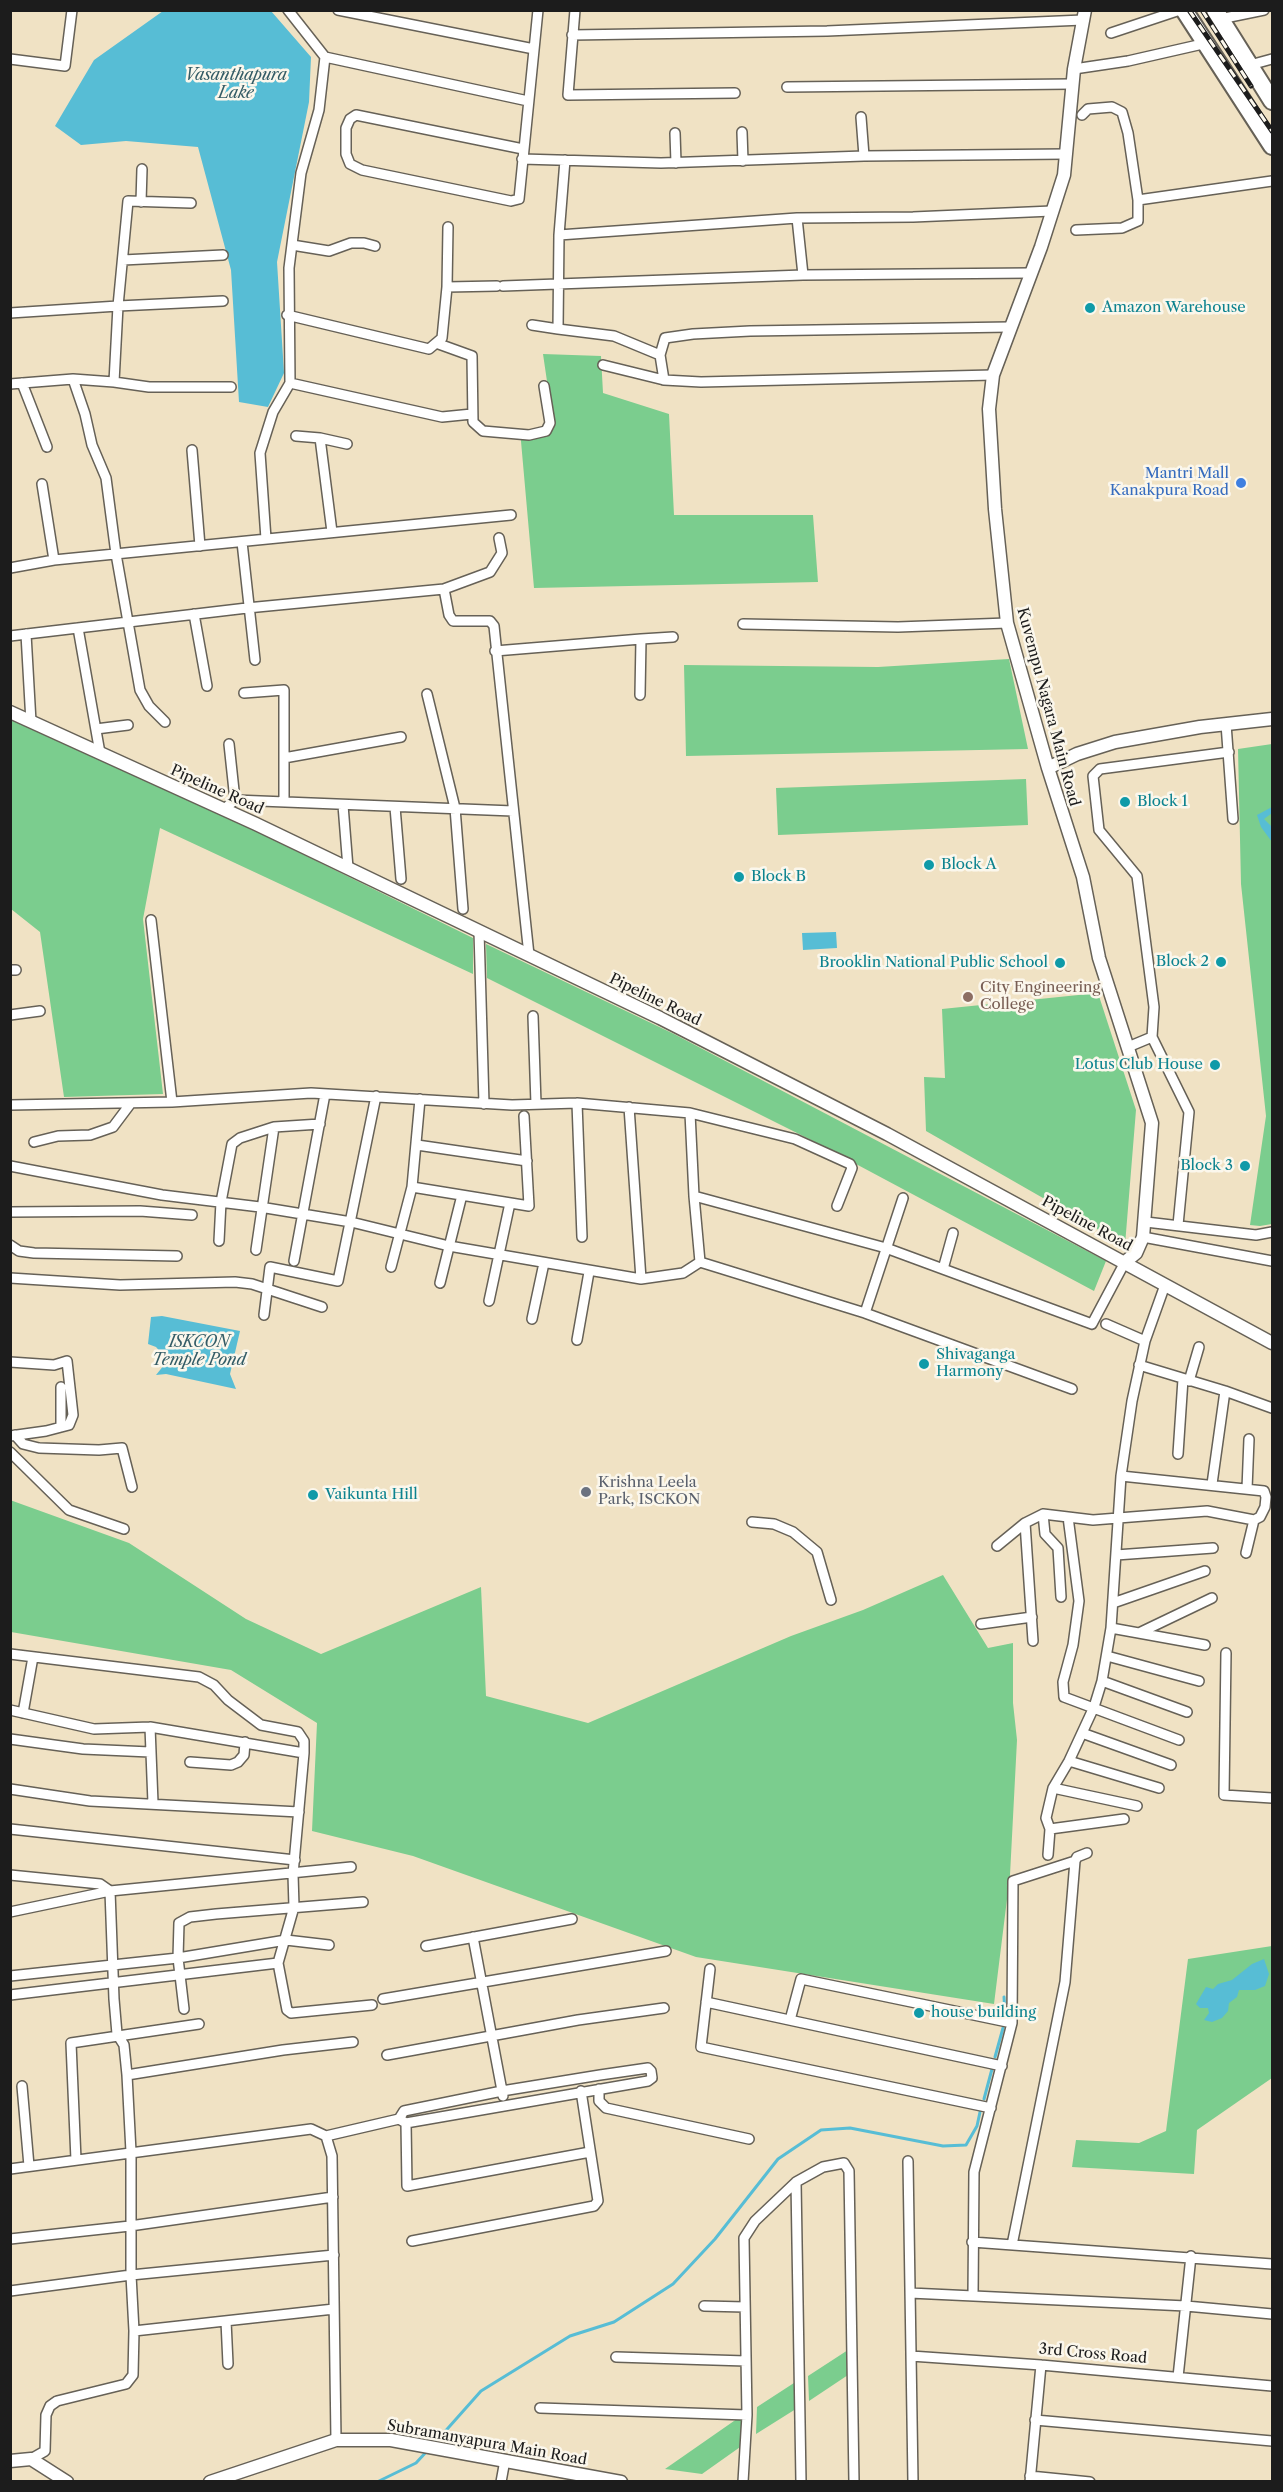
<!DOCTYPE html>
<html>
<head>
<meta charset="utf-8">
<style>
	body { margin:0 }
	#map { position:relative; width:1283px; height:2492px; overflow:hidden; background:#f0e2c4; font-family:"Libre Caslon Text",serif }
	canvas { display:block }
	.frame { position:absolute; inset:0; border:12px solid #1c1c1c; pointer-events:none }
</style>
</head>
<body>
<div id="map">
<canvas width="1283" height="2492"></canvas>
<div class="frame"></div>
</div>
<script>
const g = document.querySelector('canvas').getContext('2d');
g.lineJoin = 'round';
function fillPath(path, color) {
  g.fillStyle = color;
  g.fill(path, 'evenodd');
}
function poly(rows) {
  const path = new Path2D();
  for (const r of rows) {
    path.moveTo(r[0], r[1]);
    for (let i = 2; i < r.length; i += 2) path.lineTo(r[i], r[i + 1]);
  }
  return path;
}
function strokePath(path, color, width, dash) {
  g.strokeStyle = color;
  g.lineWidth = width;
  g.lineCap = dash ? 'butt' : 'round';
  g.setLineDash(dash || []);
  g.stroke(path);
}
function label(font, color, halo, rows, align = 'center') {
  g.font = font + ' "Libre Caslon Text",serif';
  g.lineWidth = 5;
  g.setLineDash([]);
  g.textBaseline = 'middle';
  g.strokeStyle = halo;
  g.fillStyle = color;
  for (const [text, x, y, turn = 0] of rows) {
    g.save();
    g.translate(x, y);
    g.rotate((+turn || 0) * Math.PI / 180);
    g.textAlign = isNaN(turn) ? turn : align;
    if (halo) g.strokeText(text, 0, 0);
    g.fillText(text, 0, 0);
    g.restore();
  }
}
fillPath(poly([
	[543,354,601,356,603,393,669,414,674,515,813,515,818,582,534,588,520,430,554,429],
	[1009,659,1028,749,686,756,684,665,878,667],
	[10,716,156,782,473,938,473,974,160,828,143,919,163,1094,64,1097,40,932,11,909],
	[1272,744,1272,1224,1260,1226,1250,1225,1266,1116,1241,884,1238,749],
	[1026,779,1028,825,778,835,776,788],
	[486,944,674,1034,1106,1261,1094,1291,811,1140,487,978],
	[1098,993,1136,1110,1125,1245,926,1131,924,1077,945,1078,942,1009],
	[10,1500,129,1543,246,1619,321,1654,481,1587,486,1696,588,1723,791,1636,863,1610,943,1575,988,1648,1013,1643,1013,1703,1017,1740,1010,1875,994,2004,696,1957,413,1856,312,1831,317,1723,231,1670,11,1632],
	[1272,1946,1272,2078,1197,2130,1194,2174,1072,2167,1076,2140,1139,2143,1166,2131,1188,1959],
	[848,2350,848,2375,809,2401,808,2376],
	[797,2381,799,2407,756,2434,757,2407],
	[744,2414,743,2445,702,2474,665,2469]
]), '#7bcd8e');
fillPath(poly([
	[163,11,271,11,311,57,309,102,277,262,284,373,268,407,239,402,231,270,198,147,126,141,81,145,55,126,94,60],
	[1272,807,1272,813,1264,819,1272,827,1272,842,1261,827,1257,815],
	[836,932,837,948,803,950,802,933],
	[162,1316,240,1331,230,1374,236,1389,166,1374,156,1375,164,1365,163,1355,156,1347,148,1344,151,1317],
	[1264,1959,1269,1974,1265,1986,1255,1990,1239,1990,1237,1997,1229,2003,1228,2011,1222,2018,1212,2022,1204,2020,1209,2013,1208,2008,1200,2008,1196,2004,1206,1987,1213,1989,1218,1984,1232,1980,1252,1964]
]), '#57bdd5');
strokePath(poly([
	[1004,1997,1005,2014],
	[995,2057,1003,2028],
	[984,2099,992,2069],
	[433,2445,481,2391,570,2336,614,2322,673,2284,715,2239,778,2159,821,2130,850,2128,943,2146,966,2145,977,2126,980,2112],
	[377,2482,416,2463,428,2450]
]), '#57bdd5', 3);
const minor = poly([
	[288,10,325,57,528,101],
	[338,10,534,49],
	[575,10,568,95,735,93],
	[1220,19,1264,10],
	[1111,33,1180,10],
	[572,35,827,31,1083,20],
	[325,57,319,110,301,173,289,268,290,383,442,417,472,414],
	[10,59,65,66,72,10],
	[1250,65,1272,59],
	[1074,69,1128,61,1207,43],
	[787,87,1072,84],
	[861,117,864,156],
	[742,132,743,161],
	[675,133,676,163],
	[523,149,356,115,350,119,346,128,346,154,350,164,362,170,511,201,519,199,538,10],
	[522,159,661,163,864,156,1066,154],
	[1138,200,1272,181],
	[141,202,142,169],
	[191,203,128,201,118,306,223,301],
	[797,218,913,217,1052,211],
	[1076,230,1122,228,1138,221,1138,200,1128,133,1122,112,1112,107,1088,109,1082,115],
	[559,235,797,218,803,275],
	[292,245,329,251,351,243,364,243,375,246],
	[123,260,223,255],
	[503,286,803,275,1031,273],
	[447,287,497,286],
	[10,313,118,306,114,382,73,379,10,384],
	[287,315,429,349,442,338,447,287,448,227],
	[532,325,558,329,559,235,565,160],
	[558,329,614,336,660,355],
	[436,343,472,356,473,422,483,431,529,435,546,431,550,423,544,386],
	[603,365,664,380],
	[993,375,701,382,664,380,660,355,665,338,693,334,750,331,1010,327],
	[73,379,85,414,92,445,106,478,116,554,140,690,149,706,165,722],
	[114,382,149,387,231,387],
	[22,383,47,447],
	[296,436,320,438,332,532],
	[320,438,347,444],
	[192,450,200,546],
	[42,484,54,560],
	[266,539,260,453,273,412,290,383],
	[242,542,255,660],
	[10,568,54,560,511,515],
	[444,589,449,615,453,621,490,621,494,626,529,955],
	[194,614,207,686],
	[743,624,898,627,1007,623],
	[78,628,100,753],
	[26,634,31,722],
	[10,636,247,608,444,589,490,572,502,553,499,538],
	[495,651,641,639],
	[244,693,284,690,284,802],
	[427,694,455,808,463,909],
	[640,695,641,639,673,637],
	[1226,724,1233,819],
	[96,729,128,725],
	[229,744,235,800],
	[284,758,401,737],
	[343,805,348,868],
	[395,807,401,879],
	[223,810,235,800,513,811],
	[151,920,172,1102],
	[479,931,484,1104],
	[10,970,16,970],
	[10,1015,40,1011],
	[533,1016,536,1104],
	[1128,1047,1152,1037],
	[577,1103,582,1237],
	[10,1105,172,1102,311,1093,512,1105,577,1103,690,1113,795,1139,850,1164,852,1168,837,1206],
	[629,1107,641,1279],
	[690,1113,694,1196,700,1262],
	[34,1142,58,1136,90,1135,113,1127,131,1103],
	[417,1145,527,1161],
	[10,1166,162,1195,260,1207,351,1222,449,1246,641,1279,683,1273,700,1262,865,1313,1072,1389],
	[412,1187,529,1206,524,1116],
	[694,1196,886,1248,1092,1324,1125,1262],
	[10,1212,140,1211,192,1215],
	[1146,1222,1256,1235,1272,1232],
	[1178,1225,1189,1112,1152,1037,1154,1007,1137,876,1099,830,1093,776,1100,769,1229,752],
	[1143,1237,1272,1261],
	[219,1241,221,1202,232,1144,240,1138,274,1127,320,1124],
	[10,1245,19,1251,34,1253,177,1256],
	[256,1250,274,1127],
	[294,1261,325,1094],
	[391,1267,412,1187,420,1099],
	[943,1269,953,1233],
	[10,1278,120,1285,235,1282,252,1284,322,1307],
	[440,1283,462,1195],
	[489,1301,510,1203],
	[865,1313,903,1198],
	[264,1315,270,1267,338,1281,376,1096],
	[532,1319,544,1263],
	[1106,1324,1145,1341],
	[577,1340,589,1272],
	[10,1362,54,1365,67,1361,73,1415,69,1425,46,1431,10,1436],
	[1139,1365,1225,1391,1212,1484],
	[1189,1381,1199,1347],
	[1225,1391,1272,1408],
	[61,1427,61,1387],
	[15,1435,23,1444,39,1448,99,1450,122,1448,132,1487],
	[10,1452,69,1510,124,1529],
	[1178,1454,1183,1379],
	[1247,1489,1249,1439],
	[1043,1514,1045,1534,1058,1548,1061,1597],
	[1068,1517,1079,1601,1073,1645,1063,1682,1064,1697,1179,1740],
	[752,1522,774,1524,793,1532,817,1552,831,1600],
	[1025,1523,1033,1641],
	[997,1546,1025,1523,1043,1514,1093,1520,1207,1511,1254,1520,1260,1517,1265,1507,1266,1497,1264,1491,1121,1476],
	[1246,1553,1254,1520],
	[1116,1555,1213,1548],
	[1113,1603,1205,1571],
	[981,1624,1032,1617],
	[1111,1628,1205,1645],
	[1141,1632,1212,1598],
	[1226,1653,1224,1795,1272,1798],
	[10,1654,199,1677,214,1685,228,1700,261,1725,298,1732,304,1741,304,1753],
	[1107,1656,1199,1681],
	[1102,1681,1187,1712],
	[10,1710,94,1729,150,1727,304,1753,293,1874,294,1907,278,1963,287,2010,291,2013,372,2005],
	[23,1713,33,1657],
	[150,1727,153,1803],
	[1082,1733,1171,1765],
	[10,1739,83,1749,150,1752],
	[1069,1761,1159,1788],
	[190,1762,231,1765,238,1762,244,1755,245,1742],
	[1053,1788,1137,1806],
	[10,1789,90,1801,299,1812],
	[1124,1819,1050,1829,1046,1818,1053,1788,1069,1761,1094,1707,1102,1681,1111,1628,1121,1476,1132,1401,1145,1341,1165,1285],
	[10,1829,295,1860],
	[1048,1855,1050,1829],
	[10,1875,100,1884,110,1891,114,1999,117,2034,124,2045,127,2075,131,2152,131,2275,10,2291],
	[10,1912,110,1891,351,1867],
	[473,1937,503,2096],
	[426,1946,572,1919],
	[710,1969,701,2047,991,2108],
	[10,1976,178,1958,286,1940,329,1945],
	[10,1995,278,1963],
	[383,1999,666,1951],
	[706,2002,1002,2066],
	[184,2009,178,1958,179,1923,190,1917,216,1914,363,1902],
	[790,2020,801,1979,1012,2023],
	[387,2055,578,2020,664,2008],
	[127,2075,283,2050,353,2042],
	[22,2086,29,2166],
	[599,2089,599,2101,606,2108,749,2139],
	[406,2123,407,2186,590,2152],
	[326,2136,399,2119,406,2123,648,2081,652,2078,651,2071,648,2068,600,2075,502,2091,404,2111,399,2119],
	[76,2160,71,2043,199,2024],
	[908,2161,913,2482],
	[10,2169,311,2129,326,2136,332,2156,336,2440],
	[796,2182,801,2482],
	[10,2239,130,2226,333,2197],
	[412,2241,594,2206,598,2201,581,2091],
	[972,2242,1272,2264],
	[1012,2245,1065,1982,1075,1861],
	[334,2255,131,2275,134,2331,334,2309],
	[910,2293,1186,2306,1272,2314],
	[973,2296,974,2172,1012,2023,1013,1881,1075,1861,1077,1857,1087,1853],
	[704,2306,745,2307],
	[226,2321,228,2364],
	[911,2356,1041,2365,1272,2386],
	[616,2357,746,2361],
	[1178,2377,1191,2256],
	[540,2408,747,2415],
	[1035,2420,1272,2441],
	[31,2459,45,2451,46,2415,50,2406,57,2401,126,2384,133,2375,134,2331],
	[1030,2476,1090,2482],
	[501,2482,505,2460],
	[743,2482,747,2415,744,2238,755,2221,796,2182,823,2167,844,2163,849,2171,854,2482],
	[1030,2482,1041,2365]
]);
const tertiary = poly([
	[1085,10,1074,69,1064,175,1041,247,993,375,989,409,995,509,1007,623,1048,768,1083,877,1099,958,1152,1123,1143,1237,1136,1253,1125,1262],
	[10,712,256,824,660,1018,887,1134,1272,1343],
	[1048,768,1077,754,1115,742,1200,727,1272,719],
	[10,2461,31,2459,67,2482],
	[210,2482,336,2440,391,2440,621,2482]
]);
const trunk = poly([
	[1184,10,1272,146],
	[1215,10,1272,101]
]);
strokePath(minor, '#666157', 12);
strokePath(tertiary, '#666157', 15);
strokePath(trunk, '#666157', 20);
strokePath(minor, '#fff', 9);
strokePath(tertiary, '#fff', 12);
strokePath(trunk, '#fff', 16);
const rail = poly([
	[1189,10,1272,131],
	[1202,10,1251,86]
]);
strokePath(rail, '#1c1c1c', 5);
strokePath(rail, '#fbf7ec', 3, [9]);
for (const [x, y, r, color] of [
	[1090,308,6,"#0f9aa8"],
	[1241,483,6,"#3f7fe0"],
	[1125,802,6,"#0f9aa8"],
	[929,865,6,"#0f9aa8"],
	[739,877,6,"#0f9aa8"],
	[1221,962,6,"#0f9aa8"],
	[1060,963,6,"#0f9aa8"],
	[968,997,6,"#8d6e63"],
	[1215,1065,6,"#0f9aa8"],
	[1245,1166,6,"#0f9aa8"],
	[924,1364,6,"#0f9aa8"],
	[586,1492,6,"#6b7280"],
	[313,1495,6,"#0f9aa8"],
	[919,2013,6,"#0f9aa8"]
]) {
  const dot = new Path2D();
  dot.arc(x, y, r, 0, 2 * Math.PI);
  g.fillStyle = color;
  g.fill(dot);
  strokePath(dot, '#fbf7ec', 2);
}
label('15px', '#0d838f', '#fbf7ec', [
	["Amazon Warehouse",1102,308],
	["Block 1",1137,802],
	["Block A",941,865],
	["Block B",751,877],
	["Block 2",1209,962,"right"],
	["Brooklin National Public School",1048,963,"right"],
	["Lotus Club House",1203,1065,"right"],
	["Block 3",1233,1166,"right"],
	["Shivaganga",936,1355],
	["Harmony",936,1372],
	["Vaikunta Hill",325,1495],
	["house building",931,2013]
], 'left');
label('15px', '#366cbe', '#fbf7ec', [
	["Mantri Mall",1229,474],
	["Kanakpura Road",1229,491]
], 'right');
label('15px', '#1c1c1c', '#fbf7ec', [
	["Kuvempu Nagara Main Road",1048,707,75],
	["Pipeline Road",217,790,24],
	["Pipeline Road",655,1000,26],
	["Pipeline Road",1087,1224,28],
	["3rd Cross Road",1093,2354,5],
	["Subramanyapura Main Road",487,2443,10]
]);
label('15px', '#785e54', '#fbf7ec', [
	["City Engineering",980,988],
	["College",980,1005]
], 'left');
label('15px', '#5b616d', '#fbf7ec', [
	["Krishna Leela",598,1483],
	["Park, ISCKON",598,1500]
], 'left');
label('italic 16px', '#345c66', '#fbf7ec', [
	["Vasanthapura",236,75],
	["Lake",236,93],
	["ISKCON",199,1342],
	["Temple Pond",199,1360]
]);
</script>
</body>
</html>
